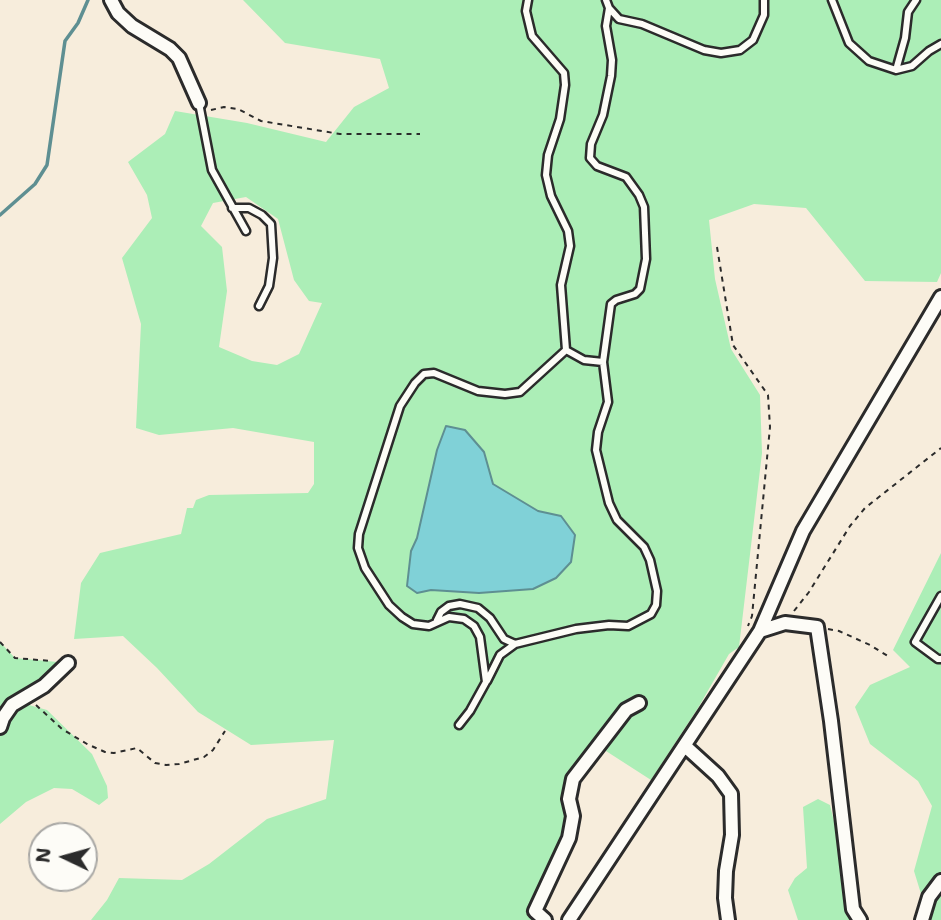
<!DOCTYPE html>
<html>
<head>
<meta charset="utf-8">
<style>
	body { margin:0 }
	#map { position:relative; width:941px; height:920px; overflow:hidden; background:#f7eddc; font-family:"Shantell Sans",sans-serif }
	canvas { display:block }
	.north { position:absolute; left:28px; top:822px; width:70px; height:70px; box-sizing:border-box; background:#fdfcf7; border:2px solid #a9a8a5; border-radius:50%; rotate:275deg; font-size:19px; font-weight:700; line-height:28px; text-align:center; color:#2b2b2b }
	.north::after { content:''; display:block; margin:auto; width:24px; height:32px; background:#2b2b2b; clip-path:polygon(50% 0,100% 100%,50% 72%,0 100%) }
</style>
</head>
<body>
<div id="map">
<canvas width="941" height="920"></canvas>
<div class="north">N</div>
</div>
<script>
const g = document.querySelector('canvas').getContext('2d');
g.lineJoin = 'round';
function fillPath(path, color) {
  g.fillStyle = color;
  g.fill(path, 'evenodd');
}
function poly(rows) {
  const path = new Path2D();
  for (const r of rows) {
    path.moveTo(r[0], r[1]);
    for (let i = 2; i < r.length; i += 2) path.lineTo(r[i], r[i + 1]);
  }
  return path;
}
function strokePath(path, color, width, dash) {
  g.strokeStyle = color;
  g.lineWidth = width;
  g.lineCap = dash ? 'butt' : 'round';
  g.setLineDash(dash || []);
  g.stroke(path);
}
fillPath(poly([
	[243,0,941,0,941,273,937,282,865,281,806,208,754,204,709,220,715,279,731,349,760,395,762,453,739,647,729,654,698,708,651,780,592,742,566,790,568,818,562,828,563,837,531,910,541,920,91,920,107,900,119,878,182,880,209,864,267,819,326,799,334,740,251,745,198,712,157,668,123,636,74,639,81,583,100,553,181,534,187,508,193,508,196,500,209,495,308,493,314,484,314,442,233,428,159,435,136,428,141,324,122,258,152,218,147,195,128,162,165,134,175,111,247,123,326,142,354,107,389,88,380,59,285,43],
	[246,197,278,219,294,280,309,301,322,303,299,354,277,365,252,361,219,347,227,291,222,247,201,226,213,203],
	[941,553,941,920,929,920,914,871,932,806,918,781,870,744,855,707,870,685,910,667,893,650],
	[0,642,15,658,68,663,18,702,47,710,92,754,107,786,108,798,99,805,72,789,54,788,26,802,0,824],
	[818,799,830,805,858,920,798,920,788,890,795,878,807,868,803,807]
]), '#aceeb7');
const water = poly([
	[446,426,465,430,484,452,493,484,538,511,561,516,575,535,571,562,556,578,533,589,479,593,431,590,417,593,407,586,411,551,417,538,437,450,446,426]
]);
fillPath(water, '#80d1d7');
strokePath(water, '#5e8f92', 2);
strokePath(poly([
	[0,215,35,184,47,165,65,41,78,23,88,0]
]), '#5e8f92', 3.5);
const lane = poly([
	[606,0,609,8,619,19,642,24,704,50,721,53,740,50,753,40,764,15,764,0],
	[832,0,849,43,869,61,896,70,912,66,929,51,941,44],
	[896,70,905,38,908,12,916,0],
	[199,103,212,170,246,231],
	[232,208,249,208,262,215,271,224,273,258,269,286,259,306],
	[566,350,584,360,603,362],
	[941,596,915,642,938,659,941,659],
	[437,620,441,612,449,606,460,604,478,608,490,618,504,639,515,644],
	[487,681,500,655,515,644,576,629,609,625,628,626,651,614,656,605,657,591,650,560,644,547,617,520,609,503,596,450,598,432,608,402,603,362,611,304,616,300,635,294,640,289,646,259,644,207,639,195,626,177,597,166,590,158,591,144,603,115,611,76,612,60,606,26,609,8],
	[459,725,470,711,486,682,480,637,474,626,464,619,449,617,429,626,413,624,402,617,389,605,365,568,358,548,359,534,400,406,415,383,424,374,434,373,478,391,505,394,520,392,566,350,561,285,570,246,568,231,551,196,546,175,548,155,560,119,565,85,564,73,532,36,526,11,528,0]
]);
const street = poly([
	[111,0,118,13,132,26,170,49,179,58,199,103],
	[760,631,785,623,817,627,831,721,853,909,860,920],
	[0,727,3,718,12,705,44,686,68,663],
	[685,746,718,776,731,794,732,835,726,871,725,898,728,920],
	[545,920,535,911,569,838,573,816,569,799,573,779,626,710,639,703],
	[569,920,760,631,803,531,941,297],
	[922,920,929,897,941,881]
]);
strokePath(lane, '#2b2b2b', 11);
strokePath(street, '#2b2b2b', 18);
strokePath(poly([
	[211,110,224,107,238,109,261,121,340,134,420,134],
	[717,247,733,345,768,395,770,427,752,616,748,626],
	[794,611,809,592,850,526,865,508,941,448],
	[828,629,839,631,870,645,891,658],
	[0,642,15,658,51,661],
	[36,705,62,729,87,744,105,752,114,753,137,748,155,763,166,765,179,764,204,757,213,750,225,731]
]), '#2b2b2b', 2, [5, 5]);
strokePath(lane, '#fdfcf7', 6);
strokePath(street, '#fdfcf7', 12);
</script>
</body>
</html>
